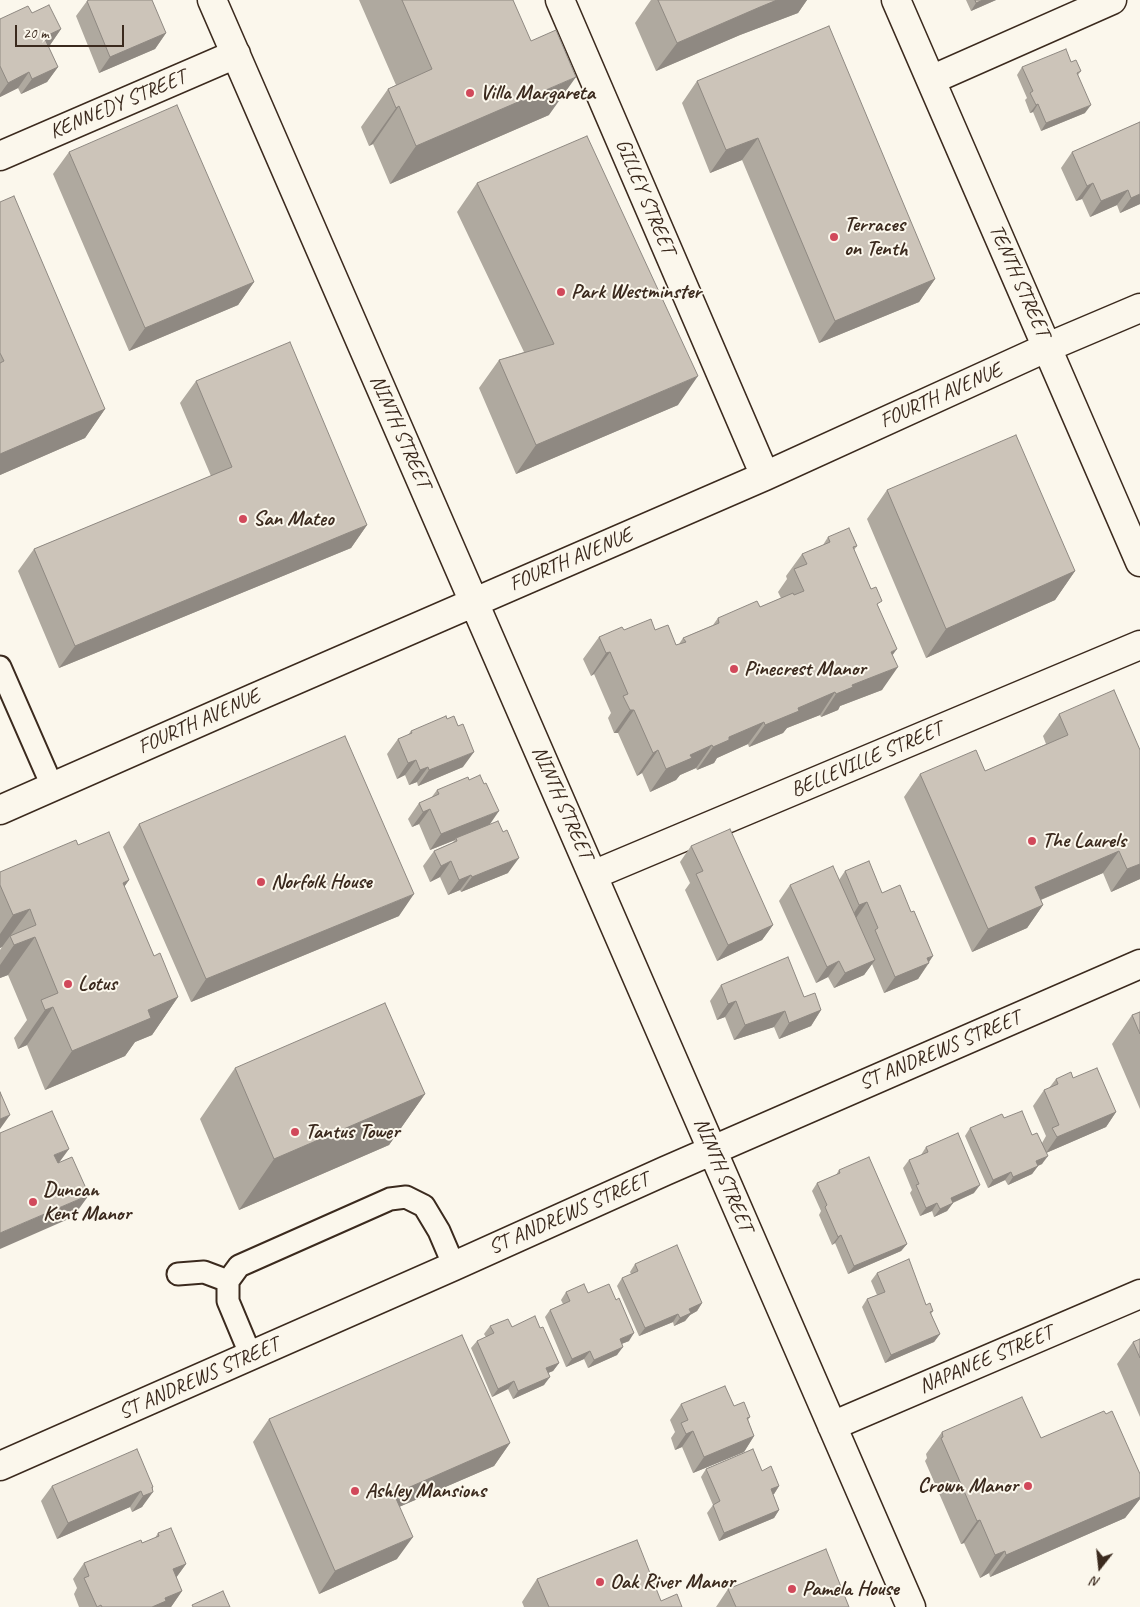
<!DOCTYPE html>
<html>
<head>
<meta charset="utf-8">
<style>
	body { margin:0 }
	#map { position:relative; width:1140px; height:1607px; overflow:hidden; background:#fbf7ec; font-family:Caveat,sans-serif }
	canvas { display:block }
	.north { position:absolute; left:1075px; top:1542px; width:50px; height:50px; -webkit-text-stroke:4px #fbf7ec; paint-order:stroke; rotate:196deg; font-size:14px; font-weight:700; line-height:20px; text-align:center; color:#3b2a1e }
	.north::after { content:''; display:block; margin:auto; width:18px; height:22px; background:#3b2a1e; clip-path:polygon(50% 0,100% 100%,50% 72%,0 100%) }
	.scale { position:absolute; left:15px; top:25px; width:109px; height:22px; box-sizing:border-box; border:2px solid #3b2a1e; border-top:0; padding-left:6px; font-size:15px; line-height:18px; white-space:nowrap; color:#3b2a1e; -webkit-text-stroke:4px #fbf7ec; paint-order:stroke }
</style>
</head>
<body>
<div id="map">
<canvas width="1140" height="1607"></canvas>
<div class="north">N</div>
<div class="scale">20 m</div>
</div>
<script>
const g = document.querySelector('canvas').getContext('2d');
g.lineJoin = 'round';
function poly(rows) {
  const path = new Path2D();
  for (const r of rows) {
    path.moveTo(r[0], r[1]);
    for (let i = 2; i < r.length; i += 2) path.lineTo(r[i], r[i + 1]);
  }
  return path;
}
function strokePath(path, color, width, dash) {
  g.strokeStyle = color;
  g.lineWidth = width;
  g.lineCap = dash ? 'butt' : 'round';
  g.setLineDash(dash || []);
  g.stroke(path);
}
function fillPath(path, color) {
  g.fillStyle = color;
  g.fill(path, 'evenodd');
}
function label(font, color, halo, rows, align = 'center') {
  g.font = font + ' Caveat,sans-serif';
  g.lineWidth = 4;
  g.setLineDash([]);
  g.textBaseline = 'middle';
  g.strokeStyle = halo;
  g.fillStyle = color;
  for (const [text, x, y, turn = 0] of rows) {
    g.save();
    g.translate(x, y);
    g.rotate((+turn || 0) * Math.PI / 180);
    g.textAlign = isNaN(turn) ? turn : align;
    if (halo) g.strokeText(text, 0, 0);
    g.fillText(text, 0, 0);
    g.restore();
  }
}
const lane = poly([
	[0,667,53,788],
	[178,1274,204,1272,228,1281],
	[251,1356,228,1301,228,1281,239,1266,390,1199,406,1197,424,1206,439,1231,454,1266]
]);
const street = poly([
	[212,0,911,1607],
	[560,0,765,476],
	[896,0,1140,562],
	[931,80,1112,0],
	[0,156,236,54],
	[0,810,254,698,765,476,1048,347,1140,308],
	[593,875,1140,645],
	[832,1426,1140,1294],
	[0,1466,454,1266,665,1171,1140,964]
]);
strokePath(lane, '#3b2a1e', 25);
strokePath(street, '#3b2a1e', 31);
strokePath(lane, '#fbf7ec', 21);
strokePath(street, '#fbf7ec', 28);
fillPath(poly([
	[359,0,513,0,549,115,390,184,373,144,369,146,361,127,388,89,396,85],
	[651,0,807,0,798,13,740,35,656,71,635,23],
	[966,0,996,0,971,11],
	[87,1,166,33,155,49,99,73,76,16],
	[32,13,61,29,50,45,48,46,58,67,47,82,21,94,18,88,0,97,0,19],
	[1071,62,1081,71,1078,75,1085,113,1041,131,1033,112,1030,113,1025,100,1027,98,1017,75,1022,67],
	[697,81,935,279,919,302,819,343,742,160,710,173,682,103],
	[1140,122,1140,204,1120,213,1117,205,1090,217,1082,199,1076,201,1061,168,1072,152],
	[69,152,254,282,238,305,129,351,53,174],
	[477,183,678,405,516,474,479,388,499,360,524,352,457,212],
	[0,202,105,409,85,438,0,475],
	[196,381,367,525,351,548,59,668,18,571,34,549,211,476,180,403],
	[887,490,1075,571,1055,600,926,658,867,519],
	[828,537,857,546,854,550,878,606,892,655,882,690,840,706,838,710,821,717,820,715,787,728,783,733,749,747,748,744,717,758,714,763,697,770,696,768,680,775,676,780,650,792,642,773,637,776,618,733,614,733,608,718,611,713,594,674,591,676,583,659,599,637,624,630,655,630,676,645,679,644,683,638,713,625,718,618,760,607,781,598,778,592,787,579,786,576,802,554,823,545],
	[1059,714,1140,750,1140,879,1111,892,1103,873,1041,900,1043,905,1027,928,972,952,904,797,920,774,985,771,1046,744,1043,736],
	[411,731,463,767,418,786,417,782,409,785,405,775,397,779,387,754,398,739,408,735],
	[437,790,489,824,508,873,461,892,460,890,448,895,440,877,430,882,423,866,434,851,452,843,455,840,430,850,419,824,412,827,408,819,419,803,431,798],
	[139,824,399,916,191,1002,123,847],
	[78,845,129,880,124,887,154,956,178,997,152,1035,135,1042,125,1056,45,1090,27,1045,18,1049,14,1038,27,1020,8,975,0,978,0,950,2,947,0,948,0,872],
	[691,846,773,925,762,940,717,961,685,890,690,883,680,862],
	[845,871,882,893,929,963,918,979,884,993,872,964,864,975,834,988,828,977,816,983,779,901,790,885,839,880],
	[721,985,804,997,821,1010,811,1026,779,1039,774,1027,734,1040,725,1017,717,1020,710,1001],
	[1140,1012,1140,1109,1112,1044,1132,1015],
	[235,1068,425,1094,389,1145,239,1210,200,1119],
	[1073,1078,1116,1112,1106,1127,1046,1153,1042,1164,1038,1166,1032,1174,1008,1185,1005,1180,988,1188,965,1136,970,1128,1004,1118,1042,1143,1046,1136,1033,1106,1044,1090,1049,1088,1056,1079],
	[926,1147,974,1193,953,1203,947,1211,934,1217,932,1211,920,1216,910,1193,912,1190,903,1168,909,1160,921,1155],
	[839,1170,907,1244,901,1251,848,1274,835,1243,832,1245,819,1215,821,1211,812,1191,817,1183,836,1175],
	[635,1264,702,1303,697,1311,690,1315,685,1321,674,1326,673,1322,639,1336,617,1286,622,1278,631,1274,630,1272],
	[877,1273,926,1305,933,1311,931,1314,940,1334,934,1342,885,1363,862,1307,867,1299,877,1295,871,1281],
	[566,1292,588,1293,629,1341,621,1344,617,1355,588,1368,584,1359,566,1367,545,1317,550,1310,563,1304,561,1300],
	[490,1326,540,1328,559,1363,553,1371,548,1373,544,1385,513,1399,508,1389,492,1397,471,1348,477,1341,486,1337,484,1334],
	[1140,1339,1140,1417,1117,1364,1133,1342],
	[681,1404,734,1406,750,1417,748,1420,754,1436,744,1452,693,1473,682,1447,675,1450,671,1438,675,1432,670,1420],
	[269,1419,510,1443,494,1466,399,1507,397,1559,319,1594,253,1442],
	[942,1432,1041,1438,1140,1474,1140,1499,1125,1518,990,1577,989,1573,980,1578,964,1543,961,1544,925,1461,927,1458,926,1454],
	[706,1469,762,1471,779,1486,774,1494,773,1494,779,1510,774,1518,719,1541,707,1513,713,1505,701,1477],
	[52,1486,153,1487,142,1507,132,1512,130,1507,57,1539,41,1501],
	[158,1533,186,1564,176,1578,182,1591,171,1607,79,1607,74,1594,77,1588,73,1579,84,1563,142,1543,155,1538],
	[537,1579,661,1601,682,1607,524,1607,522,1602],
	[728,1589,849,1607,716,1607]
]), '#afa99f');
fillPath(poly([
	[777,0,807,0,798,13,740,35,656,71,677,43,760,7],
	[983,0,996,0,971,11,976,3],
	[61,29,50,45,33,53,44,37],
	[166,33,155,49,99,73,110,57],
	[58,67,47,82,21,94,32,79],
	[29,72,18,88,0,97,0,94,8,83],
	[576,77,549,115,390,184,416,146],
	[1038,104,1033,112,1030,113,1036,105],
	[1091,105,1085,113,1041,131,1046,123],
	[399,106,373,144,369,146,396,108],
	[758,138,742,160,710,173,726,150],
	[1093,183,1082,199,1076,201,1087,186],
	[1128,190,1117,205,1090,217,1101,201],
	[1140,194,1140,204,1120,213,1131,198],
	[935,279,919,302,819,343,835,321],
	[254,282,238,305,129,351,145,328],
	[698,376,678,405,516,474,536,445],
	[105,409,85,438,0,475,0,454],
	[367,525,351,548,59,668,75,646],
	[1075,571,1055,600,926,658,946,629],
	[897,649,881,671,891,652],
	[610,652,594,674,591,676,606,653],
	[898,667,882,690,840,706,838,710,821,717,836,694,852,685],
	[835,692,820,715,787,728,783,733,749,747,765,725,798,708],
	[630,710,634,710,618,733,614,733],
	[764,722,748,744,717,758,714,763,697,770,713,747,729,737],
	[712,745,696,768,680,775,676,780,650,792,666,769,690,755],
	[658,750,642,773,637,776,653,753],
	[474,752,463,767,418,786,429,770],
	[416,760,405,775,397,779,408,763],
	[428,767,417,782,409,785,420,770],
	[430,809,419,824,412,827,423,812],
	[499,811,488,827,456,838,455,840,430,850,441,834],
	[1119,851,1103,873,1019,909,1035,887],
	[519,858,508,873,461,892,472,877],
	[451,861,440,877,430,882,441,866],
	[1140,864,1140,879,1111,892,1127,869],
	[471,875,460,890,448,895,459,880],
	[129,880,102,918,123,883],
	[414,894,399,916,191,1002,206,979],
	[867,902,856,918,849,921,859,905],
	[1043,905,1027,928,972,952,988,929],
	[30,909,2,947,0,948,0,934,13,915],
	[773,925,762,940,717,961,728,945],
	[35,937,8,975,0,978,0,965,14,945],
	[933,956,918,979,884,993,895,977,927,958],
	[875,960,864,975,834,988,845,973],
	[839,961,828,977,816,983,827,967],
	[178,997,152,1035,135,1042,125,1056,45,1090,72,1051,148,1010],
	[736,1001,725,1017,717,1020,728,1004],
	[53,1007,27,1045,18,1049,45,1010],
	[821,1010,811,1026,779,1039,789,1023],
	[785,1011,774,1027,734,1040,745,1025],
	[425,1094,389,1145,239,1210,274,1159],
	[1116,1112,1106,1127,1046,1153,1057,1137],
	[10,1115,0,1129,0,1119],
	[69,1149,53,1171,54,1155],
	[1048,1156,1042,1164,1030,1169,1036,1161],
	[1038,1166,1032,1174,1008,1185,1013,1177],
	[1011,1172,1005,1180,988,1188,993,1180],
	[980,1185,974,1193,945,1206,951,1198],
	[89,1195,73,1217,0,1249,0,1233],
	[937,1203,932,1211,920,1216,926,1208],
	[953,1203,947,1211,934,1217,940,1209],
	[841,1235,835,1243,832,1245,838,1237],
	[907,1244,901,1251,848,1274,854,1266],
	[702,1303,697,1311,690,1315,685,1321,674,1326,680,1318,689,1309],
	[678,1314,673,1322,639,1336,645,1328],
	[634,1333,629,1341,614,1347,620,1339],
	[940,1334,934,1342,885,1363,891,1355],
	[623,1347,617,1355,588,1368,594,1360],
	[590,1351,584,1359,566,1367,572,1359],
	[559,1363,553,1371,540,1376,546,1368],
	[550,1377,544,1385,513,1399,518,1391],
	[514,1381,508,1389,492,1397,498,1389],
	[693,1431,682,1447,675,1450,686,1434],
	[754,1436,744,1452,693,1473,704,1457],
	[510,1443,494,1466,378,1516,394,1494],
	[779,1486,774,1494,765,1497,771,1489],
	[152,1487,153,1487,148,1494,153,1492,142,1507,132,1512,143,1496],
	[141,1491,130,1507,57,1539,68,1523],
	[1140,1492,1140,1499,1125,1518,990,1577,1006,1555],
	[779,1510,774,1518,719,1541,724,1533],
	[980,1520,964,1543,961,1544,977,1521],
	[413,1537,397,1559,319,1594,335,1571],
	[1005,1551,989,1573,980,1578,995,1555],
	[186,1564,175,1579,173,1569],
	[182,1591,171,1607,152,1607,165,1598]
]), '#8f8982');
const building = poly([
	[89,0,152,0,166,33,110,57,87,1,89,0],
	[402,0,513,0,531,41,556,30,576,77,416,146,399,106,396,108,388,89,432,69,402,0],
	[658,0,777,0,760,7,677,43,658,0],
	[975,0,983,0,976,3,975,0],
	[49,5,61,29,44,37,58,67,32,79,29,72,8,83,0,66,0,19,28,6,32,13,49,5],
	[829,26,935,279,835,321,758,138,726,150,697,81,829,26],
	[1066,49,1071,62,1076,60,1081,71,1077,73,1091,105,1046,123,1038,104,1036,105,1030,93,1033,91,1022,67,1066,49],
	[177,105,254,282,145,328,69,152,177,105],
	[1140,122,1140,194,1131,198,1128,190,1101,201,1093,183,1087,186,1072,152,1140,122],
	[587,136,698,376,536,445,499,360,554,344,477,183,587,136],
	[14,196,105,409,0,454,0,363,4,361,0,353,0,202,14,196],
	[290,342,367,525,75,646,34,549,232,467,196,381,290,342],
	[1016,435,1075,571,946,629,887,490,1016,435],
	[849,528,857,546,853,547,871,589,876,587,882,601,877,604,897,649,891,652,898,667,852,685,853,687,836,694,835,692,798,708,799,711,765,725,764,722,729,737,729,740,713,747,712,745,690,755,692,758,666,769,658,750,653,753,634,710,630,710,623,696,628,694,610,652,606,653,599,637,622,627,624,630,651,619,655,630,668,625,676,645,686,642,683,638,719,623,718,618,757,601,760,607,793,593,794,595,804,591,794,569,807,564,802,554,830,542,828,537,849,528],
	[1114,690,1140,750,1140,864,1127,869,1119,851,1035,887,1043,905,988,929,920,774,976,750,985,771,1068,735,1059,714,1114,690],
	[446,716,447,719,454,716,458,726,463,724,474,752,429,770,428,767,420,770,416,760,408,763,398,739,412,733,411,731,446,716],
	[345,736,414,894,206,979,139,824,345,736],
	[480,775,484,784,486,783,499,811,441,834,430,809,423,812,419,803,439,794,437,790,468,777,469,780,480,775],
	[498,821,503,832,507,830,519,858,472,877,471,875,459,880,451,861,441,866,434,851,457,841,456,838,498,821],
	[730,829,773,925,728,945,696,874,703,871,691,846,730,829],
	[109,832,129,880,123,883,154,956,160,953,178,997,148,1010,151,1018,72,1051,53,1007,45,1010,41,1000,58,993,35,937,14,945,10,936,36,925,30,909,13,915,0,885,0,872,76,840,78,845,109,832],
	[869,861,882,893,900,885,911,912,914,911,933,956,927,958,929,963,895,977,875,930,878,928,867,902,859,905,845,871,869,861],
	[833,866,875,960,845,973,839,961,827,967,790,885,833,866],
	[788,957,804,997,815,993,821,1010,789,1023,785,1011,745,1025,736,1001,728,1004,721,985,788,957],
	[385,1003,425,1094,274,1159,235,1068,385,1003],
	[1140,1012,1140,1034,1132,1015,1140,1012],
	[1097,1068,1116,1112,1057,1137,1052,1128,1059,1125,1044,1090,1058,1084,1056,1079,1071,1072,1073,1078,1097,1068],
	[0,1092,10,1115,0,1119,0,1092],
	[52,1111,69,1149,54,1155,58,1163,72,1157,89,1195,0,1233,0,1133,52,1111],
	[1022,1111,1032,1135,1037,1133,1048,1156,1036,1161,1038,1166,1013,1177,1011,1172,993,1180,970,1128,1002,1114,1004,1118,1022,1111],
	[958,1133,980,1185,951,1198,953,1203,940,1209,937,1203,926,1208,916,1185,919,1184,909,1160,928,1152,926,1147,958,1133],
	[869,1157,907,1244,854,1266,841,1235,838,1237,825,1207,827,1205,817,1183,840,1173,839,1170,869,1157],
	[677,1245,702,1303,689,1309,691,1313,680,1318,678,1314,645,1328,622,1278,638,1271,635,1264,677,1245],
	[909,1259,926,1305,930,1303,933,1311,930,1312,940,1334,891,1355,867,1299,885,1292,877,1273,909,1259],
	[584,1284,588,1293,609,1284,616,1300,619,1298,634,1333,620,1339,623,1347,594,1360,590,1351,572,1359,550,1310,570,1301,566,1292,584,1284],
	[535,1316,540,1328,543,1327,559,1363,546,1368,550,1377,518,1391,514,1381,498,1389,477,1341,494,1333,490,1326,508,1319,512,1327,535,1316],
	[462,1335,510,1443,394,1494,413,1537,335,1571,269,1419,462,1335],
	[1140,1339,1140,1358,1133,1342,1140,1339],
	[725,1386,734,1406,744,1402,750,1417,747,1418,754,1436,704,1457,693,1431,686,1434,681,1423,688,1420,681,1404,725,1386],
	[1022,1397,1041,1438,1104,1411,1106,1414,1112,1411,1140,1474,1140,1497,1006,1555,1005,1551,995,1555,980,1520,977,1521,941,1438,943,1437,942,1432,1022,1397],
	[137,1449,153,1487,152,1487,153,1492,143,1496,141,1491,68,1523,52,1486,137,1449],
	[753,1449,762,1471,771,1466,779,1486,771,1489,779,1510,724,1533,713,1505,720,1501,706,1469,753,1449],
	[171,1528,186,1564,173,1569,182,1591,165,1598,166,1601,152,1607,102,1607,101,1605,97,1607,84,1578,89,1576,84,1563,141,1540,142,1543,159,1536,158,1533,171,1528],
	[637,1540,661,1601,677,1594,682,1607,549,1607,537,1579,637,1540],
	[826,1549,849,1607,736,1607,728,1589,826,1549],
	[223,1591,230,1607,193,1607,192,1605,223,1591]
]);
fillPath(building, '#ccc4b9');
strokePath(building, '#8f8982', 1);
for (const [x, y, r, color] of [
	[470,93,5,"#d1495b"],
	[834,237,5,"#d1495b"],
	[561,292,5,"#d1495b"],
	[243,519,5,"#d1495b"],
	[734,669,5,"#d1495b"],
	[1032,841,5,"#d1495b"],
	[261,882,5,"#d1495b"],
	[68,984,5,"#d1495b"],
	[295,1132,5,"#d1495b"],
	[33,1202,5,"#d1495b"],
	[1028,1486,5,"#d1495b"],
	[355,1491,5,"#d1495b"],
	[600,1582,5,"#d1495b"],
	[792,1589,5,"#d1495b"]
]) {
  const dot = new Path2D();
  dot.arc(x, y, r, 0, 2 * Math.PI);
  g.fillStyle = color;
  g.fill(dot);
  strokePath(dot, '#fbf7ec', 2);
}
label('bold 21px', '#3b2a1e', '#fbf7ec', [
	["Villa Margareta",480,93],
	["Terraces",844,225],
	["on Tenth",844,249],
	["Park Westminster",571,292],
	["San Mateo",253,519],
	["Pinecrest Manor",744,669],
	["The Laurels",1042,841],
	["Norfolk House",271,882],
	["Lotus",78,984],
	["Tantus Tower",305,1132],
	["Duncan",43,1190],
	["Kent Manor",43,1214],
	["Crown Manor",1018,1486,"right"],
	["Ashley Mansions",365,1491],
	["Oak River Manor",610,1582],
	["Pamela House",802,1589]
], 'left');
label('21px', '#3b2a1e', '#fbf7ec', [
	["KENNEDY STREET",118,105,-23],
	["GILLEY STREET",645,197,67],
	["TENTH STREET",1019,281,66],
	["FOURTH AVENUE",941,396,-24],
	["NINTH STREET",400,432,66],
	["FOURTH AVENUE",571,560,-23],
	["FOURTH AVENUE",199,722,-24],
	["BELLEVILLE STREET",867,760,-23],
	["NINTH STREET",562,803,66],
	["ST ANDREWS STREET",940,1051,-23],
	["NINTH STREET",723,1175,67],
	["ST ANDREWS STREET",569,1214,-24],
	["NAPANEE STREET",986,1360,-23],
	["ST ANDREWS STREET",199,1379,-24]
]);
</script>
</body>
</html>
